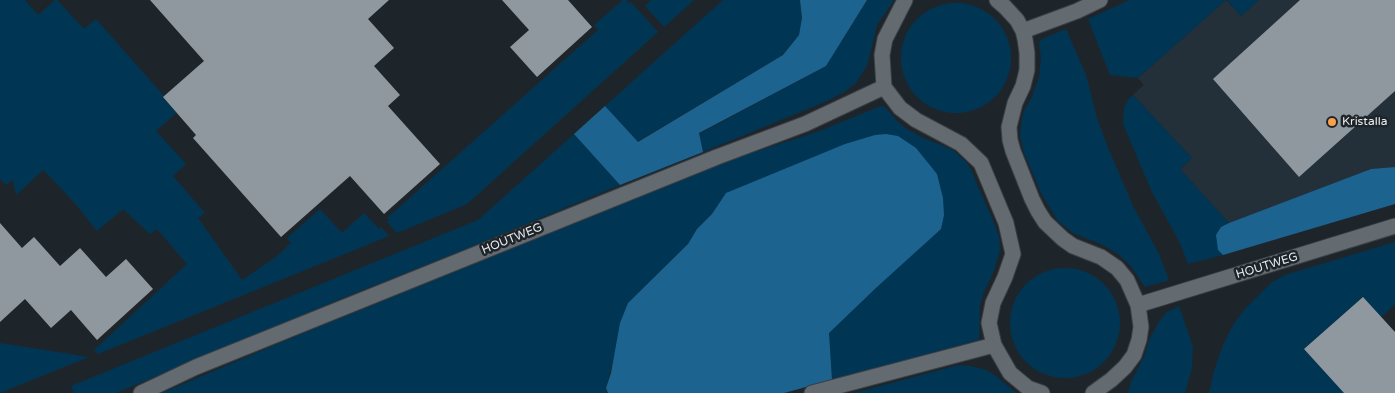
<!DOCTYPE html>
<html>
<head>
<meta charset="utf-8">
<style>
	body { margin:0 }
	canvas { display:block; background:#1e252a }
</style>
</head>
<body>
<canvas width="1395" height="393"></canvas>
<script>
const g = document.querySelector('canvas').getContext('2d');
g.lineJoin = 'round';
function fillPath(path, color) {
  g.fillStyle = color;
  g.fill(path, 'evenodd');
}
function poly(rows) {
  const path = new Path2D();
  for (const r of rows) {
    if (r.length === 3) {
      path.moveTo(r[0] + r[2], r[1]);
      path.arc(r[0], r[1], r[2], 0, 2 * Math.PI);
      continue;
    }
    path.moveTo(r[0], r[1]);
    for (let i = 2; i < r.length; i += 2) path.lineTo(r[i], r[i + 1]);
  }
  return path;
}
function strokePath(path, color, width, dash) {
  g.strokeStyle = color;
  g.lineWidth = width;
  g.lineCap = dash ? 'butt' : 'round';
  g.setLineDash(dash || []);
  g.stroke(path);
}
function label(font, color, halo, rows, align = 'center') {
  g.font = font + ' "Varela Round",sans-serif';
  g.lineWidth = 5;
  g.setLineDash([]);
  g.textBaseline = 'middle';
  g.strokeStyle = halo;
  g.fillStyle = color;
  for (const [text, x, y, turn = 0] of rows) {
    g.save();
    g.translate(x, y);
    g.rotate((+turn || 0) * Math.PI / 180);
    g.textAlign = isNaN(turn) ? turn : align;
    if (halo) g.strokeText(text, 0, 0);
    g.fillText(text, 0, 0);
    g.restore();
  }
}
fillPath(poly([
	[1226,0,1241,16,1259,0,1395,0,1395,167,1371,169,1229,223,1180,169,1192,158,1133,95,1144,85,1138,78]
]), '#243039');
fillPath(poly([
	[0,0,25,0,38,15,55,0,57,0,84,29,96,19,164,96,163,98,173,109,197,94,156,131,186,164,173,176,205,213,198,218,242,280,276,257,291,243,287,238,320,209,342,233,364,213,379,229,381,227,389,236,98,354,94,350,187,264,157,229,150,234,123,209,97,231,73,201,43,170,16,195,13,180,6,185,0,179],
	[623,0,626,0,629,4,631,2,658,32,467,204,397,233,387,222,389,220,387,218,598,30,594,25],
	[651,0,694,0,664,27,645,6],
	[723,0,800,0,802,18,799,35,783,55,637,142,605,106],
	[867,0,894,0,877,25,867,66,855,84,844,92,827,101,703,152,699,134,826,66],
	[1130,0,1226,0,1138,78,1110,75,1088,19],
	[1227,0,1259,0,1241,16],
	[956,58,55],
	[1066,29,1086,75,1097,118,1109,150,1133,206,1159,254,1169,280,1145,287,1131,266,1117,253,1101,244,1073,233,1058,221,1041,193,1024,153,1020,135,1022,119,1024,111,1032,97,1039,78,1041,58,1039,42,1044,38],
	[1133,95,1192,158,1180,169,1229,223,1221,227,1218,250,1223,255,1188,264,1180,243,1151,190,1124,126,1123,120,1124,108,1128,100],
	[881,106,885,107,896,120,905,128,923,138,946,147,954,151,967,163,971,170,994,223,999,237,1000,250,994,271,983,294,980,306,979,338,978,340,832,380,829,333,877,287,726,193,712,214,698,229,688,244,628,303,606,388,608,393,162,393,294,337,739,157,817,132],
	[574,134,620,185,473,246,345,297,116,393,74,393,71,386,478,220],
	[1395,242,1395,304,1381,317,1363,297,1304,349,1344,393,1209,393,1214,371,1223,345,1233,325,1244,310,1272,282,1285,275],
	[1065,323,55],
	[1179,306,1193,347,1192,368,1185,393,1128,393,1131,382,1144,357,1150,338,1160,320,1167,312],
	[0,343,89,357,0,393],
	[959,365,970,366,986,370,996,376,1016,393,854,393]
]), '#003553');
fillPath(poly([
	[800,0,867,0,826,66,699,133,703,152,620,185,574,134,605,106,638,142,783,55,799,35,802,18],
	[886,134,898,136,916,148,937,174,943,198,944,215,941,229,877,287,829,333,832,380,784,393,608,393,606,388,611,373,620,323,628,303,688,244,697,229,712,214,726,193,845,144,875,135],
	[1395,167,1395,204,1223,255,1218,250,1216,235,1221,227,1229,223,1371,169]
]), '#1c638f');
fillPath(poly([
	[150,0,389,0,368,19,394,48,374,66,400,95,388,106,440,164,384,214,350,176,281,237,193,138,196,135,163,97,204,61],
	[502,0,568,0,592,27,537,77,510,47,529,30],
	[1300,0,1395,0,1395,91,1299,177,1213,79],
	[0,223,22,248,34,237,60,266,80,248,106,277,126,259,153,289,97,340,71,310,51,328,25,299,0,322],
	[1363,297,1395,332,1395,393,1344,393,1304,349]
]), '#90989f');
const minor = poly([
	[905,0,885,39,882,55,884,87,900,108,916,120,961,144,981,163,1006,223,1013,254,1005,277,993,303,989,323,994,345,1010,373,1028,388,1042,393],
	[997,0,1005,7,1017,20,1023,31,1025,39,1027,53,1027,70,1023,86,1015,103,1009,127,1010,140,1013,151,1032,199,1038,211,1045,222,1063,239,1073,246,1101,257,1117,268,1127,280,1138,305,1141,327,1139,340,1134,355,1125,367,1111,380,1093,393],
	[1023,31,1077,11,1100,0],
	[1138,305,1395,226],
	[141,393,196,367,717,157,805,124,884,87],
	[812,393,994,345]
]);
strokePath(minor, '#393f44', 17);
strokePath(minor, '#636a70', 15);
for (const [x, y, r, color] of [
	[1332,122,5,"#f9a04d"]
]) {
  const dot = new Path2D();
  dot.arc(x, y, r, 0, 2 * Math.PI);
  g.fillStyle = color;
  g.fill(dot);
  strokePath(dot, '#1e252a', 2);
}
label('12px', '#e8ecf0', '#1e252a', [
	["Kristalla",1342,122]
], 'left');
label('12px', '#e8ecf0', '#1e252a', [
	["HOUTWEG",512,239,-22],
	["HOUTWEG",1267,266,-17]
]);
</script>
</body>
</html>
